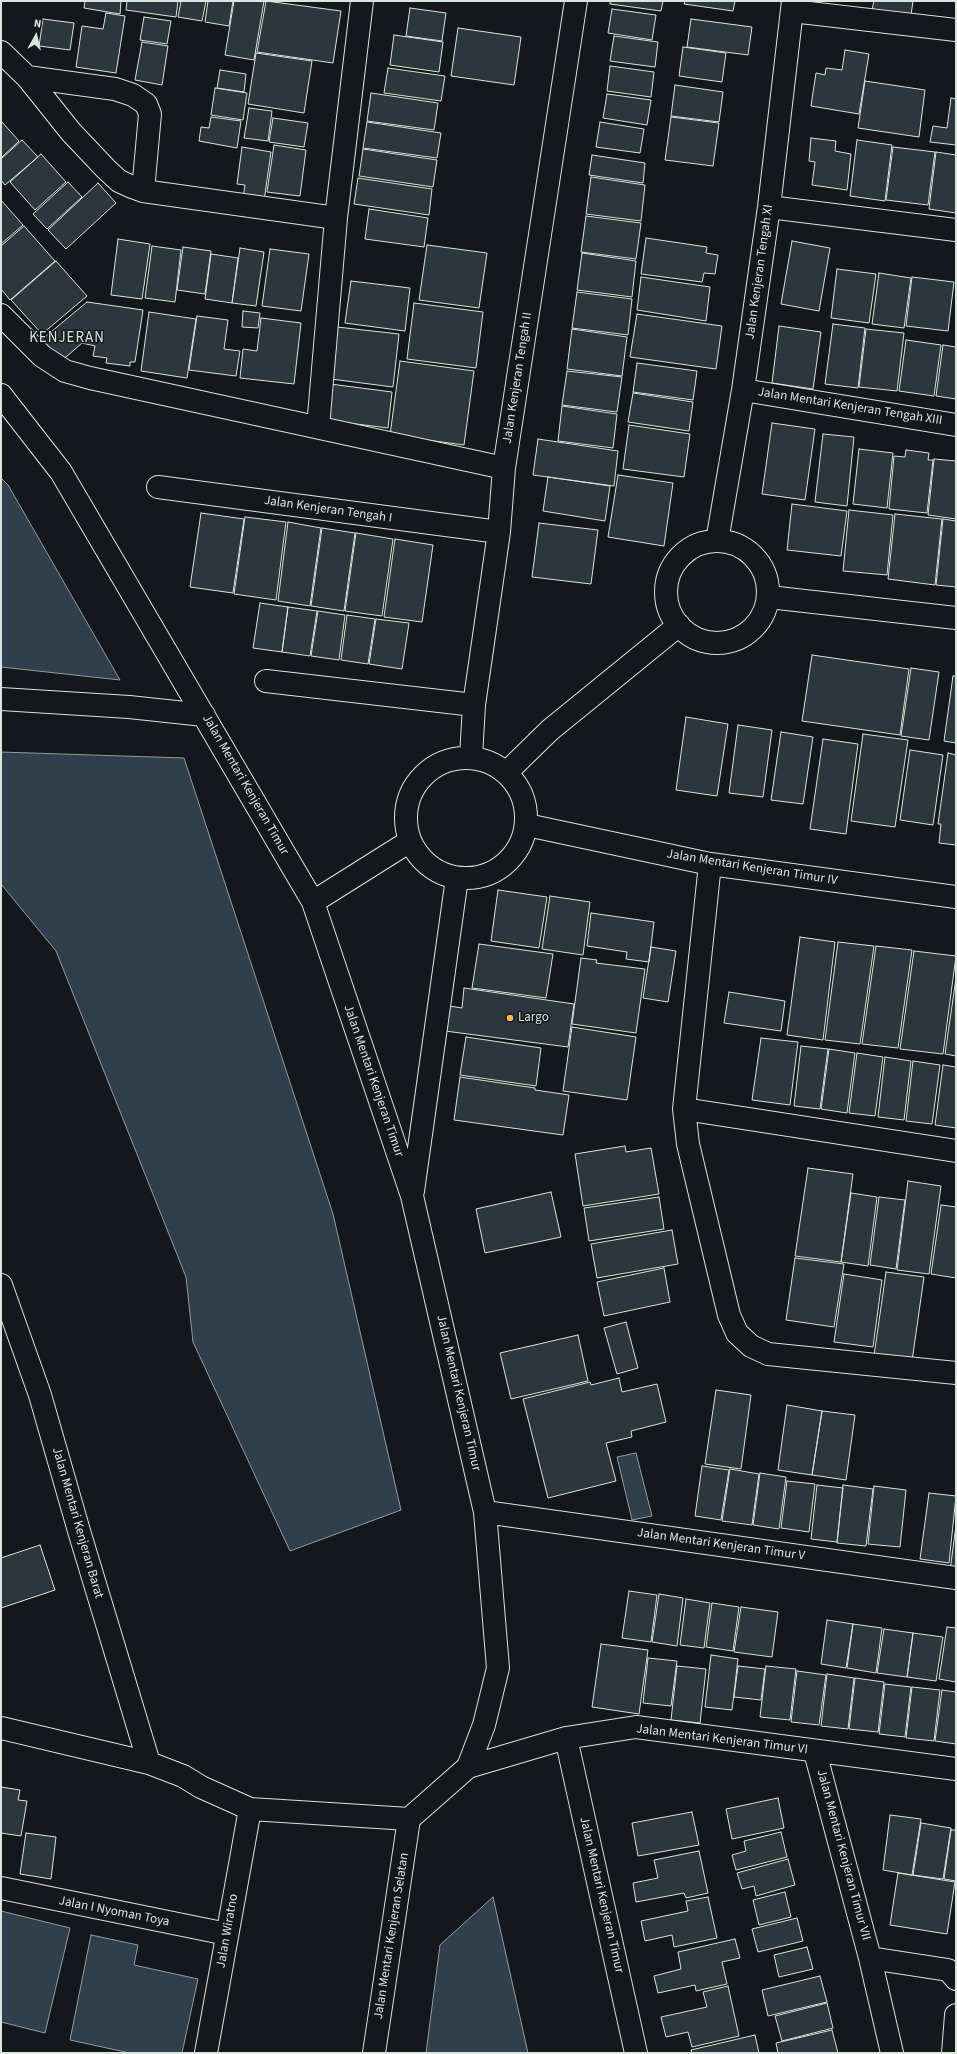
<!DOCTYPE html>
<html>
<head>
<meta charset="utf-8">
<style>
	body { margin:0 }
	#map { position:relative; width:957px; height:2054px; overflow:hidden; background:#14181c; font-family:"Source Sans 3",sans-serif }
	canvas { display:block }
	.frame { position:absolute; inset:0; border:2px solid #d8e6dc; pointer-events:none }
	.north { position:absolute; left:16px; top:16px; width:40px; height:40px; -webkit-text-stroke:3px #14181c; paint-order:stroke; rotate:8deg; font-size:11px; font-weight:700; line-height:16px; text-align:center; color:#d8e6dc }
	.north::after { content:''; display:block; margin:auto; width:14px; height:18px; background:#d8e6dc; clip-path:polygon(50% 0,100% 100%,50% 72%,0 100%) }
</style>
</head>
<body>
<div id="map">
<canvas width="957" height="2054"></canvas>
<div class="frame"></div>
<div class="north">N</div>
</div>
<script>
const g = document.querySelector('canvas').getContext('2d');
g.lineJoin = 'round';
function fillPath(path, color) {
  g.fillStyle = color;
  g.fill(path, 'evenodd');
}
function poly(rows) {
  const path = new Path2D();
  for (const r of rows) {
    if (r.length === 3) {
      path.moveTo(r[0] + r[2], r[1]);
      path.arc(r[0], r[1], r[2], 0, 2 * Math.PI);
      continue;
    }
    path.moveTo(r[0], r[1]);
    for (let i = 2; i < r.length; i += 2) path.lineTo(r[i], r[i + 1]);
  }
  return path;
}
function strokePath(path, color, width, dash) {
  g.strokeStyle = color;
  g.lineWidth = width;
  g.lineCap = dash ? 'butt' : 'round';
  g.setLineDash(dash || []);
  g.stroke(path);
}
function label(font, color, halo, rows, align = 'center') {
  g.font = font + ' "Source Sans 3",sans-serif';
  g.lineWidth = 3;
  g.setLineDash([]);
  g.textBaseline = 'middle';
  g.strokeStyle = halo;
  g.fillStyle = color;
  for (const [text, x, y, turn = 0] of rows) {
    g.save();
    g.translate(x, y);
    g.rotate((+turn || 0) * Math.PI / 180);
    g.textAlign = isNaN(turn) ? turn : align;
    if (halo) g.strokeText(text, 0, 0);
    g.fillText(text, 0, 0);
    g.restore();
  }
}
const water = poly([
	[1,478,8,485,120,680,1,667,1,478],
	[1,752,184,758,333,1214,401,1510,290,1551,193,1342,186,1277,56,951,1,884,1,752],
	[636,1453,652,1516,632,1520,617,1457,636,1453],
	[493,1897,528,2053,426,2053,440,1945,493,1897],
	[1,1911,70,1928,45,2033,1,2022,1,1911],
	[91,1935,138,1945,134,1965,198,1979,182,2053,130,2053,70,2040,91,1935]
]);
fillPath(water, '#2f3f4d');
strokePath(water, '#939e99', 1);
const building = poly([
	[85,1,121,1,120,14,84,8,85,1],
	[127,1,178,1,176,17,126,10,127,1],
	[181,1,206,1,202,21,178,17,181,1],
	[208,1,233,1,229,26,205,22,208,1],
	[234,1,264,1,254,60,225,55,234,1],
	[266,1,341,11,333,63,257,52,266,1],
	[610,1,663,1,661,11,610,4,610,1],
	[685,1,735,1,733,11,684,4,685,1],
	[874,1,913,1,911,15,872,10,874,1],
	[410,8,446,13,442,41,406,36,410,8],
	[612,9,656,15,652,40,608,33,612,9],
	[106,13,125,16,116,73,76,67,82,26,103,29,106,13],
	[144,17,171,21,167,44,140,40,144,17],
	[43,19,74,23,70,50,39,46,43,19],
	[691,19,752,27,748,55,687,47,691,19],
	[458,28,521,37,514,85,451,76,458,28],
	[394,35,443,42,439,72,390,65,394,35],
	[614,36,658,42,655,67,610,61,614,36],
	[142,42,168,46,162,85,135,80,142,42],
	[683,47,726,53,722,82,679,76,683,47],
	[845,50,869,54,859,114,811,106,816,73,825,75,826,68,842,70,845,50],
	[256,53,312,61,304,113,248,104,256,53],
	[610,66,654,72,651,97,607,91,610,66],
	[388,68,445,76,441,101,384,93,388,68],
	[220,70,246,74,244,92,217,88,220,70],
	[865,81,925,90,919,137,858,128,865,81],
	[675,85,723,92,719,122,671,116,675,85],
	[215,88,247,93,243,120,211,115,215,88],
	[371,93,438,103,434,130,367,121,371,93],
	[607,94,651,100,647,125,603,118,607,94],
	[951,98,956,99,956,145,930,142,933,126,947,128,951,98],
	[249,108,272,111,268,141,244,138,249,108],
	[211,117,241,121,237,148,199,141,201,127,209,128,211,117],
	[671,117,719,123,713,166,665,160,671,117],
	[273,118,308,123,304,147,269,142,273,118],
	[1,121,19,141,1,158,1,121],
	[367,122,441,133,437,158,363,148,367,122],
	[600,122,644,129,640,153,596,147,600,122],
	[811,138,836,141,835,151,851,154,847,190,812,185,815,162,809,161,811,138],
	[22,140,38,157,5,185,1,180,1,159,22,140],
	[857,140,892,145,885,201,850,196,857,140],
	[274,145,306,150,300,196,267,192,274,145],
	[242,147,271,152,264,201,243,198,245,185,237,184,242,147],
	[893,147,935,152,928,205,886,200,893,147],
	[363,149,437,160,433,187,359,176,363,149],
	[936,152,956,155,956,213,929,209,936,152],
	[41,154,66,182,35,210,10,182,41,154],
	[592,155,645,163,643,183,589,175,592,155],
	[591,177,645,185,641,221,586,214,591,177],
	[358,178,432,189,429,215,354,204,358,178],
	[68,182,82,197,47,229,33,214,68,182],
	[98,183,116,203,66,249,48,230,98,183],
	[1,200,23,225,1,244,1,200],
	[369,209,428,218,424,247,365,239,369,209],
	[586,216,641,223,636,259,581,252,586,216],
	[24,226,55,261,10,300,1,289,1,246,24,226],
	[646,238,707,247,706,253,718,255,715,274,704,273,702,282,641,274,646,238],
	[118,239,150,244,142,299,111,295,118,239],
	[792,241,830,248,819,311,781,304,792,241],
	[427,245,487,253,479,308,419,300,427,245],
	[152,246,181,250,175,302,145,298,152,246],
	[183,247,211,251,205,294,177,290,183,247],
	[240,248,264,252,256,306,232,303,240,248],
	[270,249,309,254,301,311,262,306,270,249],
	[582,253,636,261,632,297,577,290,582,253],
	[211,254,238,258,232,303,205,299,211,254],
	[56,261,87,296,42,334,11,300,56,261],
	[837,269,876,274,869,323,831,318,837,269],
	[879,273,911,278,904,328,872,324,879,273],
	[641,277,710,287,706,321,637,310,641,277],
	[912,277,954,282,948,331,906,326,912,277],
	[351,281,410,288,405,331,345,323,351,281],
	[577,292,632,299,628,335,572,328,577,292],
	[87,302,143,310,135,362,130,362,130,366,106,363,107,358,93,356,95,346,82,343,58,364,39,342,87,302],
	[414,303,483,312,476,368,407,359,414,303],
	[243,311,260,313,258,328,242,327,243,311],
	[149,312,196,319,187,378,141,371,149,312],
	[637,314,722,326,716,369,630,357,637,314],
	[197,316,228,320,224,349,240,351,236,376,189,370,197,316],
	[261,318,301,323,294,384,240,378,243,349,257,351,261,318],
	[833,324,865,328,858,388,825,384,833,324],
	[779,326,821,332,813,389,772,383,779,326],
	[337,327,399,334,393,387,331,379,337,327],
	[572,329,627,337,622,376,567,369,572,329],
	[866,329,904,333,897,391,859,387,866,329],
	[906,340,941,345,934,396,899,391,906,340],
	[943,345,956,347,956,399,936,396,943,345],
	[400,361,474,371,464,445,390,435,400,361],
	[637,363,697,371,693,400,633,392,637,363],
	[567,371,622,377,617,412,562,405,567,371],
	[330,384,392,392,388,428,325,420,330,384],
	[633,393,693,402,689,431,628,422,633,393],
	[562,406,617,414,613,448,558,441,562,406],
	[772,423,815,429,805,500,762,494,772,423],
	[629,425,690,434,684,477,623,469,629,425],
	[823,434,854,437,847,506,815,502,823,434],
	[538,439,618,451,614,486,533,475,538,439],
	[859,449,893,453,887,508,853,504,859,449],
	[906,450,929,453,928,460,933,460,927,513,889,509,894,456,905,457,906,450],
	[934,459,956,461,956,519,928,515,934,459],
	[618,475,673,483,664,546,608,537,618,475],
	[548,477,610,486,605,521,543,511,548,477],
	[792,504,847,511,841,556,787,550,792,504],
	[849,510,893,515,887,575,843,571,849,510],
	[201,513,244,519,233,593,190,587,201,513],
	[895,514,942,519,935,585,888,579,895,514],
	[245,517,286,522,276,600,234,594,245,517],
	[943,519,956,521,956,587,936,585,943,519],
	[288,522,321,528,310,606,278,601,288,522],
	[539,523,598,530,591,584,532,577,539,523],
	[322,528,355,533,344,611,311,606,322,528],
	[356,533,393,539,382,616,345,611,356,533],
	[395,539,433,545,422,622,384,617,395,539],
	[260,603,288,607,282,652,253,648,260,603],
	[288,607,317,611,310,656,282,652,288,607],
	[318,611,345,615,339,660,311,656,318,611],
	[347,615,375,619,368,664,341,660,347,615],
	[376,619,409,623,402,669,369,664,376,619],
	[812,655,909,669,900,735,802,721,812,655],
	[911,668,939,672,929,740,901,736,911,668],
	[953,676,956,676,956,743,944,741,953,676],
	[686,717,728,724,717,796,676,790,686,717],
	[738,725,772,730,763,797,729,793,738,725],
	[781,732,813,737,803,804,771,800,781,732],
	[863,734,908,740,895,827,851,821,863,734],
	[823,739,858,744,846,834,810,829,823,739],
	[910,750,943,755,933,825,900,820,910,750],
	[948,753,956,755,956,845,939,843,941,824,938,824,948,753],
	[498,890,547,897,539,948,491,941,498,890],
	[550,896,590,902,583,955,542,949,550,896],
	[591,913,654,922,649,962,626,959,627,952,587,946,591,913],
	[800,937,835,942,823,1040,787,1035,800,937],
	[838,942,874,946,860,1044,825,1040,838,942],
	[479,944,553,954,546,998,472,988,479,944],
	[876,946,912,950,898,1048,862,1044,876,946],
	[651,947,676,951,668,1002,643,998,651,947],
	[914,951,956,956,943,1054,900,1049,914,951],
	[581,958,597,960,596,963,645,969,636,1033,572,1024,581,958],
	[956,978,956,1056,945,1054,956,978],
	[464,988,574,1004,568,1047,445,1031,449,1006,462,1008,464,988],
	[729,992,785,1001,781,1031,724,1023,729,992],
	[572,1027,636,1037,627,1100,563,1091,572,1027],
	[466,1037,541,1048,536,1086,460,1075,466,1037],
	[761,1038,798,1042,790,1105,752,1100,761,1038],
	[801,1046,828,1049,820,1109,794,1106,801,1046],
	[829,1049,855,1053,847,1113,821,1109,829,1049],
	[857,1053,883,1057,875,1116,849,1113,857,1053],
	[885,1057,911,1061,904,1120,878,1117,885,1057],
	[913,1061,940,1065,932,1124,906,1121,913,1061],
	[943,1065,956,1067,956,1128,935,1125,943,1065],
	[460,1077,535,1088,535,1090,569,1095,563,1135,454,1120,460,1077],
	[625,1146,626,1152,651,1148,659,1194,583,1206,575,1154,625,1146],
	[808,1168,853,1174,841,1262,795,1256,808,1168],
	[908,1181,941,1186,929,1274,897,1270,908,1181],
	[551,1192,561,1237,485,1253,476,1209,551,1192],
	[851,1193,877,1197,868,1266,841,1262,851,1193],
	[659,1197,664,1229,589,1241,584,1208,659,1197],
	[879,1197,905,1200,896,1269,870,1265,879,1197],
	[941,1205,956,1207,956,1278,931,1274,941,1205],
	[672,1230,678,1264,597,1278,591,1244,672,1230],
	[795,1258,844,1264,834,1327,786,1320,795,1258],
	[664,1268,670,1302,604,1316,597,1282,664,1268],
	[886,1272,924,1277,911,1368,873,1363,886,1272],
	[844,1274,882,1280,873,1347,834,1342,844,1274],
	[626,1322,638,1368,617,1374,604,1328,626,1322],
	[578,1335,588,1381,511,1399,500,1353,578,1335],
	[619,1378,622,1392,657,1384,666,1422,631,1431,632,1437,606,1443,616,1481,548,1498,523,1399,590,1382,591,1385,619,1378],
	[716,1390,751,1395,741,1469,705,1464,716,1390],
	[787,1405,822,1411,812,1475,778,1470,787,1405],
	[822,1411,855,1415,846,1480,812,1475,822,1411],
	[702,1466,729,1470,721,1520,695,1516,702,1466],
	[730,1469,759,1474,752,1525,722,1521,730,1469],
	[760,1473,786,1477,779,1529,753,1525,760,1473],
	[787,1481,815,1484,809,1532,781,1528,787,1481],
	[817,1485,843,1488,837,1542,811,1539,817,1485],
	[843,1485,873,1489,866,1546,837,1543,843,1485],
	[874,1486,906,1490,900,1547,868,1544,874,1486],
	[929,1493,956,1496,949,1563,920,1559,929,1493],
	[956,1525,956,1571,950,1571,956,1525],
	[40,1545,55,1590,1,1608,1,1558,40,1545],
	[629,1591,657,1595,651,1642,622,1638,629,1591],
	[659,1594,683,1598,677,1646,652,1642,659,1594],
	[686,1599,710,1603,704,1648,680,1645,686,1599],
	[712,1603,739,1607,733,1651,706,1647,712,1603],
	[741,1607,778,1612,772,1657,734,1652,741,1607],
	[827,1620,853,1624,846,1668,821,1664,827,1620],
	[853,1624,882,1628,876,1673,847,1668,853,1624],
	[947,1627,956,1628,956,1682,939,1679,947,1627],
	[884,1629,913,1633,907,1677,877,1673,884,1629],
	[913,1633,943,1637,936,1681,907,1677,913,1633],
	[601,1644,648,1650,639,1714,592,1707,601,1644],
	[711,1655,738,1659,732,1710,705,1707,711,1655],
	[648,1658,677,1661,671,1706,643,1703,648,1658],
	[677,1666,706,1669,700,1723,671,1720,677,1666],
	[738,1666,765,1669,761,1700,734,1697,738,1666],
	[766,1666,796,1669,790,1720,760,1717,766,1666],
	[797,1671,826,1675,819,1725,791,1722,797,1671],
	[827,1674,854,1678,848,1729,821,1726,827,1674],
	[855,1678,884,1682,878,1732,849,1729,855,1678],
	[885,1684,911,1687,905,1737,879,1734,885,1684],
	[912,1687,940,1690,934,1741,906,1738,912,1687],
	[942,1690,956,1692,956,1744,935,1741,942,1690],
	[1,1787,20,1790,18,1800,27,1801,21,1836,1,1833,1,1787],
	[778,1798,784,1828,732,1839,726,1809,778,1798],
	[692,1812,699,1845,638,1856,632,1823,692,1812],
	[890,1815,921,1819,912,1875,883,1870,890,1815],
	[921,1823,951,1828,943,1879,913,1875,921,1823],
	[951,1830,956,1830,956,1881,944,1879,951,1830],
	[781,1832,787,1857,736,1870,732,1855,746,1851,744,1841,781,1832],
	[26,1833,56,1837,51,1879,20,1874,26,1833],
	[699,1851,708,1893,686,1898,684,1893,636,1902,633,1883,658,1878,654,1860,699,1851],
	[788,1859,795,1885,756,1896,754,1886,742,1889,737,1873,788,1859],
	[898,1873,955,1882,947,1934,890,1925,898,1873],
	[785,1892,791,1917,759,1925,753,1900,785,1892],
	[708,1897,717,1938,674,1947,672,1935,645,1941,641,1921,688,1911,686,1901,708,1897],
	[797,1918,803,1941,758,1952,752,1929,797,1918],
	[735,1939,740,1958,722,1962,727,1984,696,1991,695,1985,658,1993,654,1976,681,1969,678,1952,735,1939],
	[807,1947,813,1969,779,1977,774,1955,807,1947],
	[820,1976,827,2002,768,2016,762,1990,820,1976],
	[728,1986,739,2036,692,2047,688,2032,666,2037,661,2017,707,2007,703,1992,728,1986],
	[827,2003,833,2028,782,2041,775,2016,827,2003],
	[832,2030,838,2053,778,2053,776,2043,832,2030],
	[755,2035,759,2053,692,2053,691,2050,755,2035]
]);
fillPath(building, '#2c363c');
strokePath(building, '#d8e6dc', 1);
const minor = poly([
	[792,11,956,30],
	[1,52,27,77,71,132,106,169,119,181,132,187,143,191,336,218],
	[27,77,115,89,133,95,146,104,150,114,143,191],
	[769,207,956,230],
	[1,315,42,356,65,371,90,378,504,468],
	[743,390,956,425],
	[1,395,61,472,313,902,412,1196,485,1512,498,1668,484,1725,468,1767,409,1819],
	[318,427,336,218,362,1],
	[158,487,499,532],
	[717,541,743,390,769,207,793,1],
	[717,592,51],
	[769,597,956,618],
	[266,681,474,705],
	[1,699,129,707,204,715],
	[471,757,474,705,499,532,504,468,576,1],
	[466,818,60],
	[507,772,550,730,679,625],
	[527,825,710,864,956,897],
	[710,864,684,1109,688,1144,729,1315,737,1333,751,1346,768,1354,956,1373],
	[313,902,410,841],
	[684,1109,956,1151],
	[413,1191,457,878],
	[1,1285,40,1395,79,1531,149,1763],
	[485,1512,956,1578],
	[1,1728,149,1763,183,1776,201,1787,250,1809,409,1819],
	[566,1738,636,2053],
	[815,1752,870,1958,892,2053],
	[468,1767,566,1738,636,1727,956,1769],
	[1,1888,227,1934],
	[870,1958,948,1970,956,1979],
	[206,2053,250,1809],
	[374,2053,409,1819],
	[953,2053,956,2015]
]);
strokePath(minor, '#d8e6dc', 24);
strokePath(minor, '#14181c', 22);
for (const [x, y, r, color] of [
	[510,1018,4,"#ffb74d"]
]) {
  const dot = new Path2D();
  dot.arc(x, y, r, 0, 2 * Math.PI);
  g.fillStyle = color;
  g.fill(dot);
  strokePath(dot, '#14181c', 1.5);
}
label('13px', '#d8e6dc', '#14181c', [
	["Jalan Kenjeran Tengah XI",760,272,-82],
	["Jalan Kenjeran Tengah II",518,378,-81],
	["Jalan Mentari Kenjeran Tengah XIII",850,407,9],
	["Jalan Kenjeran Tengah I",328,510,8],
	["Jalan Mentari Kenjeran Timur",245,785,60],
	["Jalan Mentari Kenjeran Timur IV",752,868,9],
	["Jalan Mentari Kenjeran Timur",373,1081,71],
	["Jalan Mentari Kenjeran Timur",458,1393,77],
	["Jalan Mentari Kenjeran Barat",77,1523,74],
	["Jalan Mentari Kenjeran Timur V",721,1545,8],
	["Jalan Mentari Kenjeran Timur VI",722,1740,7],
	["Jalan Mentari Kenjeran Timur VII",843,1855,75],
	["Jalan Mentari Kenjeran Timur",601,1895,77],
	["Jalan I Nyoman Toya",114,1912,11],
	["Jalan Wiratno",228,1931,-80],
	["Jalan Mentari Kenjeran Selatan",392,1936,-81]
]);
label('13px', '#d8e6dc', '#14181c', [
	["Largo",518,1018]
], 'left');
g.letterSpacing = '1px';
label('15px', '#d8e6dc', '#14181c', [
	["KENJERAN",67,339]
]);
g.letterSpacing = '0px';
</script>
</body>
</html>
